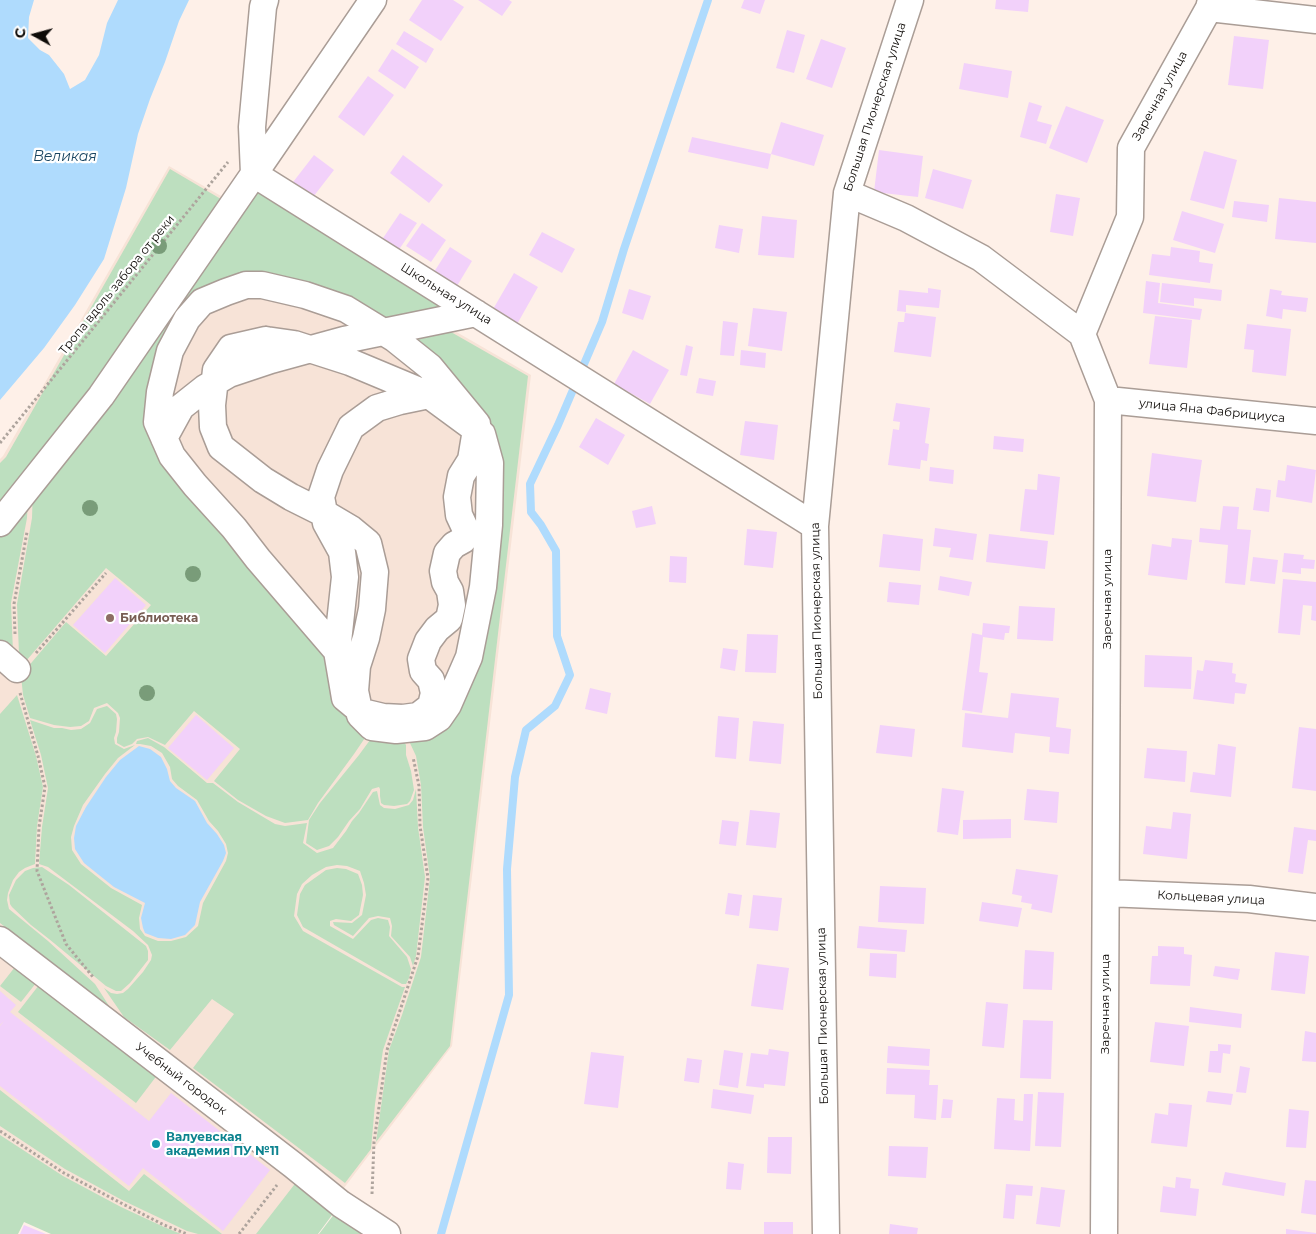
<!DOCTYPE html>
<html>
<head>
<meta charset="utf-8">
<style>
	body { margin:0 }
	#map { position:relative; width:1316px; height:1234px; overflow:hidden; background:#fef0e8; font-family:Montserrat,sans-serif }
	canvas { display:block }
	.north { position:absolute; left:10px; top:10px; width:50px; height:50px; -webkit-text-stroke:4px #fff; paint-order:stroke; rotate:277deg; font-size:14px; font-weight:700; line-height:20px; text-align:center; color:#0f0b08 }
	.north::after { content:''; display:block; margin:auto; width:18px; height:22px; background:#0f0b08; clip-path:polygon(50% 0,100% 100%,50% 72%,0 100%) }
</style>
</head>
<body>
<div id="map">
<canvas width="1316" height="1234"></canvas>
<div class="north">С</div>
</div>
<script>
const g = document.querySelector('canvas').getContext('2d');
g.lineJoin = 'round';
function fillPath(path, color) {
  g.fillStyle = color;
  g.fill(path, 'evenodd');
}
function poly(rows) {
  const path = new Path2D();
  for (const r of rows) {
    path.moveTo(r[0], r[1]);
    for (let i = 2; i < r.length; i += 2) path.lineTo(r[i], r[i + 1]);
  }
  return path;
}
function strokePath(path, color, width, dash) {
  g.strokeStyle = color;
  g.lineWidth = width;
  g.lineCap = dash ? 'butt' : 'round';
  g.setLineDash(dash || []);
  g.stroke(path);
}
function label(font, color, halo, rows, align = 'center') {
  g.font = font + ' Montserrat,sans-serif';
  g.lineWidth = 4.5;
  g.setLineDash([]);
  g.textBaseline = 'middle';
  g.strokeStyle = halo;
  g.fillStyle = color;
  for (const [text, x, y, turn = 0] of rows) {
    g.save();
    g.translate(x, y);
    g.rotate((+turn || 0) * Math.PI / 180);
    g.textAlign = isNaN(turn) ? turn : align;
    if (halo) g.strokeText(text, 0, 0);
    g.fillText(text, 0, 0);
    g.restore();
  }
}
fillPath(poly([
	[169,166,531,375,452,1046,309,1234,59,1234,0,1189,0,459,3,456]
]), '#f7e3d7');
fillPath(poly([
	[170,169,231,205,0,520,0,463,6,457],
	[256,178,470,312,384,330,306,292,201,300,154,422,334,652,371,729,354,754,318,803,308,820,285,823,266,816,238,800,214,781,240,749,194,711,165,745,148,737,137,739,132,744,124,747,117,743,117,738,119,732,120,718,118,713,107,703,94,708,89,721,81,726,70,727,54,725,30,718,23,695,21,675,66,622,106,656,151,605,106,568,20,668,19,654,17,604,32,518,33,486],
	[437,324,528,376,450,1046,376,1142,389,1050,402,1015,421,957,430,878,423,827,421,785,416,756,410,743,403,732,450,709,491,462,389,333],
	[28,497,27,518,11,603,13,652,0,640,0,527],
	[17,695,36,756,43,787,37,826,35,864,25,868,19,872,13,880,8,893,7,900,9,909,48,941,95,984,111,1009,0,923,0,714],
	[107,706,116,714,117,719,116,732,114,738,115,744,124,749,135,745,118,758,105,774,83,805,74,826,71,837,72,850,81,864,111,888,142,905,139,918,140,929,145,936,158,941,171,941,186,937,198,926,203,903,226,861,228,853,226,844,218,831,209,821,197,800,178,786,172,779,170,767,162,753,151,746,140,744,136,744,137,741,148,738,164,747,207,783,213,783,238,802,275,824,285,826,307,823,303,843,317,853,333,848,346,831,352,821,359,813,373,792,377,791,380,805,384,808,395,809,409,805,413,800,416,789,418,827,425,877,416,956,413,966,410,957,391,936,392,926,390,918,378,916,369,918,353,936,334,925,333,922,352,923,362,915,366,895,364,883,360,871,347,866,337,865,326,867,312,875,302,884,297,894,294,916,303,931,402,987,405,987,383,1050,375,1104,371,1149,345,1183,193,1068,234,1014,212,999,170,1050,124,1017,104,988,111,993,117,994,123,993,128,989,143,972,151,960,152,955,148,945,133,931,48,867,39,864,42,827,48,788,41,755,30,720,54,728,62,728,71,730,81,729,90,723,97,709],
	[401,737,406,745,406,755,411,771,414,790,410,801,407,804,394,806,384,805,381,803,380,796,380,789,379,787,372,789,360,809,349,821,338,837,329,846,317,850,306,843,309,820,320,803,359,755,370,740],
	[42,867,69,885,146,946,148,951,148,960,130,983,121,991,116,991,106,986,49,939,31,925,12,907,10,904,9,895,16,880,25,871,33,868],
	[337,868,346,869,358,874,362,885,363,895,359,915,351,921,336,919,330,921,330,926,353,939,371,920,378,918,388,920,390,927,389,936,407,957,411,969,409,978,406,984,402,984,303,927,297,915,300,894,305,885,326,870],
	[15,967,36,983,21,1002,0,986],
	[39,985,158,1074,136,1103,18,1012],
	[0,1090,129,1191,144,1174,222,1234,198,1234,187,1231,122,1200,65,1169,0,1126],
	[0,1135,63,1176,121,1207,164,1227,181,1234,51,1234,24,1222,18,1234,0,1234],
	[301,1176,338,1207,318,1234,256,1234],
	[338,1209,367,1234,319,1234]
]), '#bddfbf');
fillPath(poly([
	[0,0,34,0,29,17,28,38,40,50,49,55,64,74,70,89,85,80,99,55,107,23,118,0,189,0,179,21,165,62,150,99,138,134,126,188,104,259,75,305,44,348,0,400],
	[139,746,150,749,161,757,167,769,170,781,176,788,195,801,207,823,217,834,224,845,226,853,223,861,200,902,195,925,185,935,171,939,158,938,145,933,143,928,141,918,145,903,114,887,84,863,75,849,74,838,76,826,86,807,106,777,120,760]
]), '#afdbfd');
strokePath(poly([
	[441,1234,509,995,507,869,515,777,526,730,555,706,570,675,557,636,556,551,541,525,531,512,530,484,558,425,602,322,624,249,708,0]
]), '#afdbfd', 8);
fillPath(poly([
	[422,0,453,0,464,7,441,41,409,20],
	[478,0,509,0,512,2,502,16],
	[744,0,765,0,760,14,741,8],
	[996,0,1029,0,1028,12,995,9],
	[787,30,805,35,794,73,776,68],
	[404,31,434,49,426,63,396,44],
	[1234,36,1269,40,1263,89,1228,85],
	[821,39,846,48,832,88,806,79],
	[392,49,419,67,405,89,378,71],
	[964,63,1012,71,1008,98,959,89],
	[368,76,394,95,364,136,338,117],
	[1029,102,1042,106,1037,121,1052,125,1046,144,1020,137],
	[1066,106,1104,120,1087,163,1049,148],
	[781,122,824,135,814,166,771,154,768,169,688,152,692,137,771,154],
	[879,150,923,156,918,197,874,192],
	[1204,151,1237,160,1224,209,1190,200],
	[314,155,334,170,310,201,290,186],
	[403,155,443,185,429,203,390,173],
	[933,169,972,180,963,209,925,198],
	[1056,194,1080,198,1073,236,1050,232],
	[1279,198,1316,202,1316,243,1275,239],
	[1234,201,1269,205,1267,222,1232,217],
	[1182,211,1224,224,1215,253,1173,240],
	[400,213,417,223,396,254,379,244],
	[762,216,797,220,794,258,758,255],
	[422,223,446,240,431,262,406,246],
	[719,225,743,229,739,253,715,248],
	[542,232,575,249,562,273,529,255],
	[450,247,472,261,457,286,434,272],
	[1171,247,1200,251,1199,262,1213,264,1210,283,1149,275,1152,254,1170,256],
	[514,273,538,287,516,326,492,311],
	[1146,281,1160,283,1158,303,1202,309,1200,320,1143,313],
	[1162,283,1222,290,1221,301,1194,298,1194,306,1160,302],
	[928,288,941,290,939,308,906,305,906,312,897,311,899,290,928,293],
	[629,289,651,296,643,320,622,313],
	[1270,289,1282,291,1281,295,1308,298,1306,312,1283,309,1282,319,1266,316],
	[753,308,787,312,782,351,748,346],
	[905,313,936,317,931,357,894,352,898,322,904,322],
	[1155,316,1192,320,1187,368,1149,364],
	[723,321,738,323,734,356,720,355],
	[1247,324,1291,329,1286,376,1252,372,1254,350,1244,349],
	[686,345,693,347,687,376,680,375],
	[633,350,669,370,650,404,614,384],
	[741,350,766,353,765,368,740,365],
	[699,378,716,381,713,396,696,393],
	[896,403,930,408,925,443,929,444,927,461,921,460,920,469,888,465,893,429,899,430,900,422,893,421],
	[596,418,625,435,608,465,579,447],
	[745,421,778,425,774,460,740,455],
	[994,436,1024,439,1023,452,993,449],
	[1152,453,1202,460,1196,502,1147,496],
	[1287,465,1316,470,1312,503,1276,497,1278,480,1285,481],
	[930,467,954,470,953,484,929,481],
	[1038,474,1060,477,1054,535,1020,531,1025,489,1037,490],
	[1256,488,1271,490,1269,512,1253,510],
	[652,506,656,524,636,528,632,511],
	[1223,506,1239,507,1237,529,1251,530,1245,585,1225,583,1228,545,1199,542,1200,528,1220,530],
	[935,528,977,534,973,560,949,557,951,548,933,546],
	[747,529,777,532,773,568,744,565],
	[883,534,923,539,920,571,879,567],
	[989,534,1048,541,1045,569,986,562],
	[1172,538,1192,540,1187,580,1148,575,1152,544,1171,547],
	[1284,553,1304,555,1303,559,1315,560,1314,569,1301,568,1301,574,1282,572],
	[670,556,687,557,686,583,669,582],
	[1253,557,1278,560,1275,584,1250,581],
	[940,576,972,582,969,596,938,590],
	[115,578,146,605,105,653,73,625],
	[1283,579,1316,582,1316,621,1311,620,1312,606,1303,605,1300,635,1278,633],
	[889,582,921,585,919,605,887,602],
	[1019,606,1055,608,1053,641,1017,639],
	[983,623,1010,626,1009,633,1005,633,1004,640,983,637,979,672,988,673,982,713,962,710,972,633,982,635],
	[747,634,778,635,776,673,745,672],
	[723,648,738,650,735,671,720,668],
	[1145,655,1192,657,1191,689,1144,687],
	[1205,660,1233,663,1232,673,1236,674,1235,682,1247,684,1245,694,1235,693,1234,704,1193,699,1197,670,1203,671],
	[590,688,611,693,607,714,585,709],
	[1011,693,1059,698,1056,727,1071,729,1069,754,1049,752,1050,737,1015,733,1013,753,962,747,965,713,1008,718],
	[196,715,234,748,207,780,168,748],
	[718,716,739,718,736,759,715,757],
	[753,721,784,724,781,764,749,761],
	[880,725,915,729,912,757,876,753],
	[1299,727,1316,729,1316,791,1292,788],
	[1218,744,1236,747,1231,797,1190,792,1193,772,1215,775],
	[1147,748,1187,751,1185,782,1144,778],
	[942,788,964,791,958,835,937,832],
	[1027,789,1059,792,1057,823,1024,820],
	[750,810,780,813,776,848,746,845],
	[1173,812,1191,814,1187,859,1143,854,1146,826,1171,829],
	[1011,819,1011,838,963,839,963,820],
	[722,820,739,822,736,846,719,844],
	[1294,827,1316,830,1316,841,1308,840,1303,874,1288,872],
	[1016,869,1058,875,1052,913,1031,909,1032,904,1021,902,1022,896,1012,894],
	[880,886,926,888,924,924,878,922],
	[728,893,742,895,739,916,725,914],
	[753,895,782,898,778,931,749,928],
	[982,902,1022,908,1018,927,979,921],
	[859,926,907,930,905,952,857,948],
	[1158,946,1184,947,1184,954,1192,955,1190,986,1150,984,1152,956,1158,956],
	[1025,950,1054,952,1052,990,1023,989],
	[1275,952,1309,956,1305,994,1271,990],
	[870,953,897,954,896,978,869,976],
	[757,964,789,968,783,1010,751,1006],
	[1215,966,1240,969,1238,980,1213,976],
	[0,991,16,1005,10,1012,149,1121,171,1093,270,1170,223,1231,143,1168,129,1186,0,1086,0,1026,4,1021,0,1025],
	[986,1002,1008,1004,1004,1048,982,1046],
	[1190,1007,1242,1014,1241,1028,1189,1022],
	[1023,1020,1053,1021,1051,1079,1020,1078],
	[1155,1022,1189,1026,1184,1066,1150,1062],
	[1305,1031,1316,1033,1316,1062,1302,1061],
	[1218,1044,1231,1045,1230,1054,1223,1053,1221,1073,1208,1072,1210,1051,1218,1051],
	[888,1046,930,1049,929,1066,887,1063],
	[769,1049,789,1052,785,1086,764,1084,764,1088,746,1086,751,1053,768,1055],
	[724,1050,743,1053,738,1088,719,1085],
	[591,1052,624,1056,618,1108,584,1104],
	[687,1058,702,1060,699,1083,684,1081],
	[1240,1066,1250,1068,1246,1093,1236,1092],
	[887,1068,930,1070,929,1085,938,1085,936,1120,914,1118,915,1095,886,1094],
	[713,1089,754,1095,751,1114,711,1108],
	[1208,1091,1233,1094,1231,1105,1206,1102],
	[1038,1092,1064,1093,1061,1147,1035,1146],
	[1024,1094,1033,1094,1030,1151,994,1149,997,1098,1015,1099,1014,1120,1023,1121],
	[943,1099,953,1100,951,1118,941,1118],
	[1169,1103,1192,1105,1187,1147,1151,1143,1155,1113,1168,1115],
	[1289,1109,1309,1111,1306,1148,1286,1147],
	[768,1137,792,1137,791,1174,767,1173],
	[889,1146,928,1147,926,1178,888,1176],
	[728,1162,744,1164,741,1190,726,1189],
	[1225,1172,1286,1183,1284,1196,1222,1185],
	[1176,1177,1191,1179,1190,1188,1199,1189,1196,1216,1160,1212,1163,1186,1175,1188],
	[1305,1180,1316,1181,1316,1215,1301,1213],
	[1006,1184,1033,1186,1032,1196,1016,1195,1014,1219,1003,1218],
	[1041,1187,1065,1190,1060,1227,1036,1224],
	[764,1222,793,1222,793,1234,764,1234],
	[890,1224,918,1228,917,1234,889,1234],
	[24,1225,46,1234,20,1234],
	[1286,1229,1316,1233,1316,1234,1286,1234]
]), '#f2d1fa');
const minor = poly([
	[373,0,254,174,815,526],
	[1209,8,1316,20],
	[847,193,906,218,981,258,1082,334],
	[246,285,262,285,305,295,346,309,395,339,430,367,477,424,471,460,461,476,457,497,459,515,466,530,463,540,454,545,447,553,443,571,445,582,450,591,452,605,449,619,437,629,428,641,421,659,423,671,431,680,434,693,431,706,418,716,403,718,383,717,362,712,345,698,337,651,258,559,234,528,195,485,172,456,157,422,160,392,170,351,187,319,202,302,226,292,246,285],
	[266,340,294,344,350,362,429,395,482,434,490,463,489,525,483,587,469,657,448,705,439,718,425,727,396,730,372,727,360,715,355,691,357,666,366,638,372,609,375,572,368,543,351,529,329,516,291,497,263,480,221,447,213,427,212,405,216,370,231,348,266,340],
	[1108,400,1316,421],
	[164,438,181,407,205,388,229,374,271,360,344,340,476,313],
	[0,523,101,396,254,174,252,127,263,7,265,0],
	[337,651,345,577,342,552,326,523,321,497,330,470,351,427,377,408,400,401,429,395],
	[0,654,17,669],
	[1106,893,1249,899,1316,907],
	[0,940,293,1165,341,1204,387,1234],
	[826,1234,815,526,847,193,910,0],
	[1104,1234,1108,400,1082,334,1130,217,1131,148,1209,8,1211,0]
]);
strokePath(minor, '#aa9d96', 29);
strokePath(poly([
	[0,443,228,162],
	[15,634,14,604,27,532],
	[36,653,106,573],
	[20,693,38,756,45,787,39,827,37,871,66,944,93,977],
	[0,1131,64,1173,121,1203,164,1225,187,1234],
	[372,1194,374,1142,387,1050,418,956,428,878,420,826,419,786,413,757],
	[239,1234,277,1185]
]), '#aea49d', 3, [2.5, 2.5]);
strokePath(minor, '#fff', 26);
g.fillStyle = '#799c79';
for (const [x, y] of [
	[159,246],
	[90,508],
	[193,574],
	[147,693]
]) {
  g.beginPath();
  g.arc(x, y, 8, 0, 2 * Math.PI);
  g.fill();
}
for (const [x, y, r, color] of [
	[110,618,5,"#8d6e63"],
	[156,1144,5,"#0f9aa8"]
]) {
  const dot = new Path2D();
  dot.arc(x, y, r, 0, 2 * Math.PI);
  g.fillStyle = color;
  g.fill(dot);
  strokePath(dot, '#fff', 2);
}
label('12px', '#0f0b08', '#fff', [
	["Заречная улица",1160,96,-61],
	["Большая Пионерская улица",875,107,-72],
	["Тропа вдоль забора от реки",117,285,-51],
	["Школьная улица",446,294,32],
	["улица Яна Фабрициуса",1212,411,6],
	["Заречная улица",1107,599,-90],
	["Большая Пионерская улица",817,611,-91],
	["Кольцевая улица",1211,898,3],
	["Заречная улица",1105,1004,-90],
	["Большая Пионерская улица",823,1016,-91],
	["Учебный городок",181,1079,37]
]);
label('bold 12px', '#785e54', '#fff', [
	["Библиотека",120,618]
], 'left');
label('bold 12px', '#0d838f', '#fff', [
	["Валуевская",166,1137],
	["академия ПУ №11",166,1151]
], 'left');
label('italic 14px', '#1a4561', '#fff', [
	["Великая",65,157]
]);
</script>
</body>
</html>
